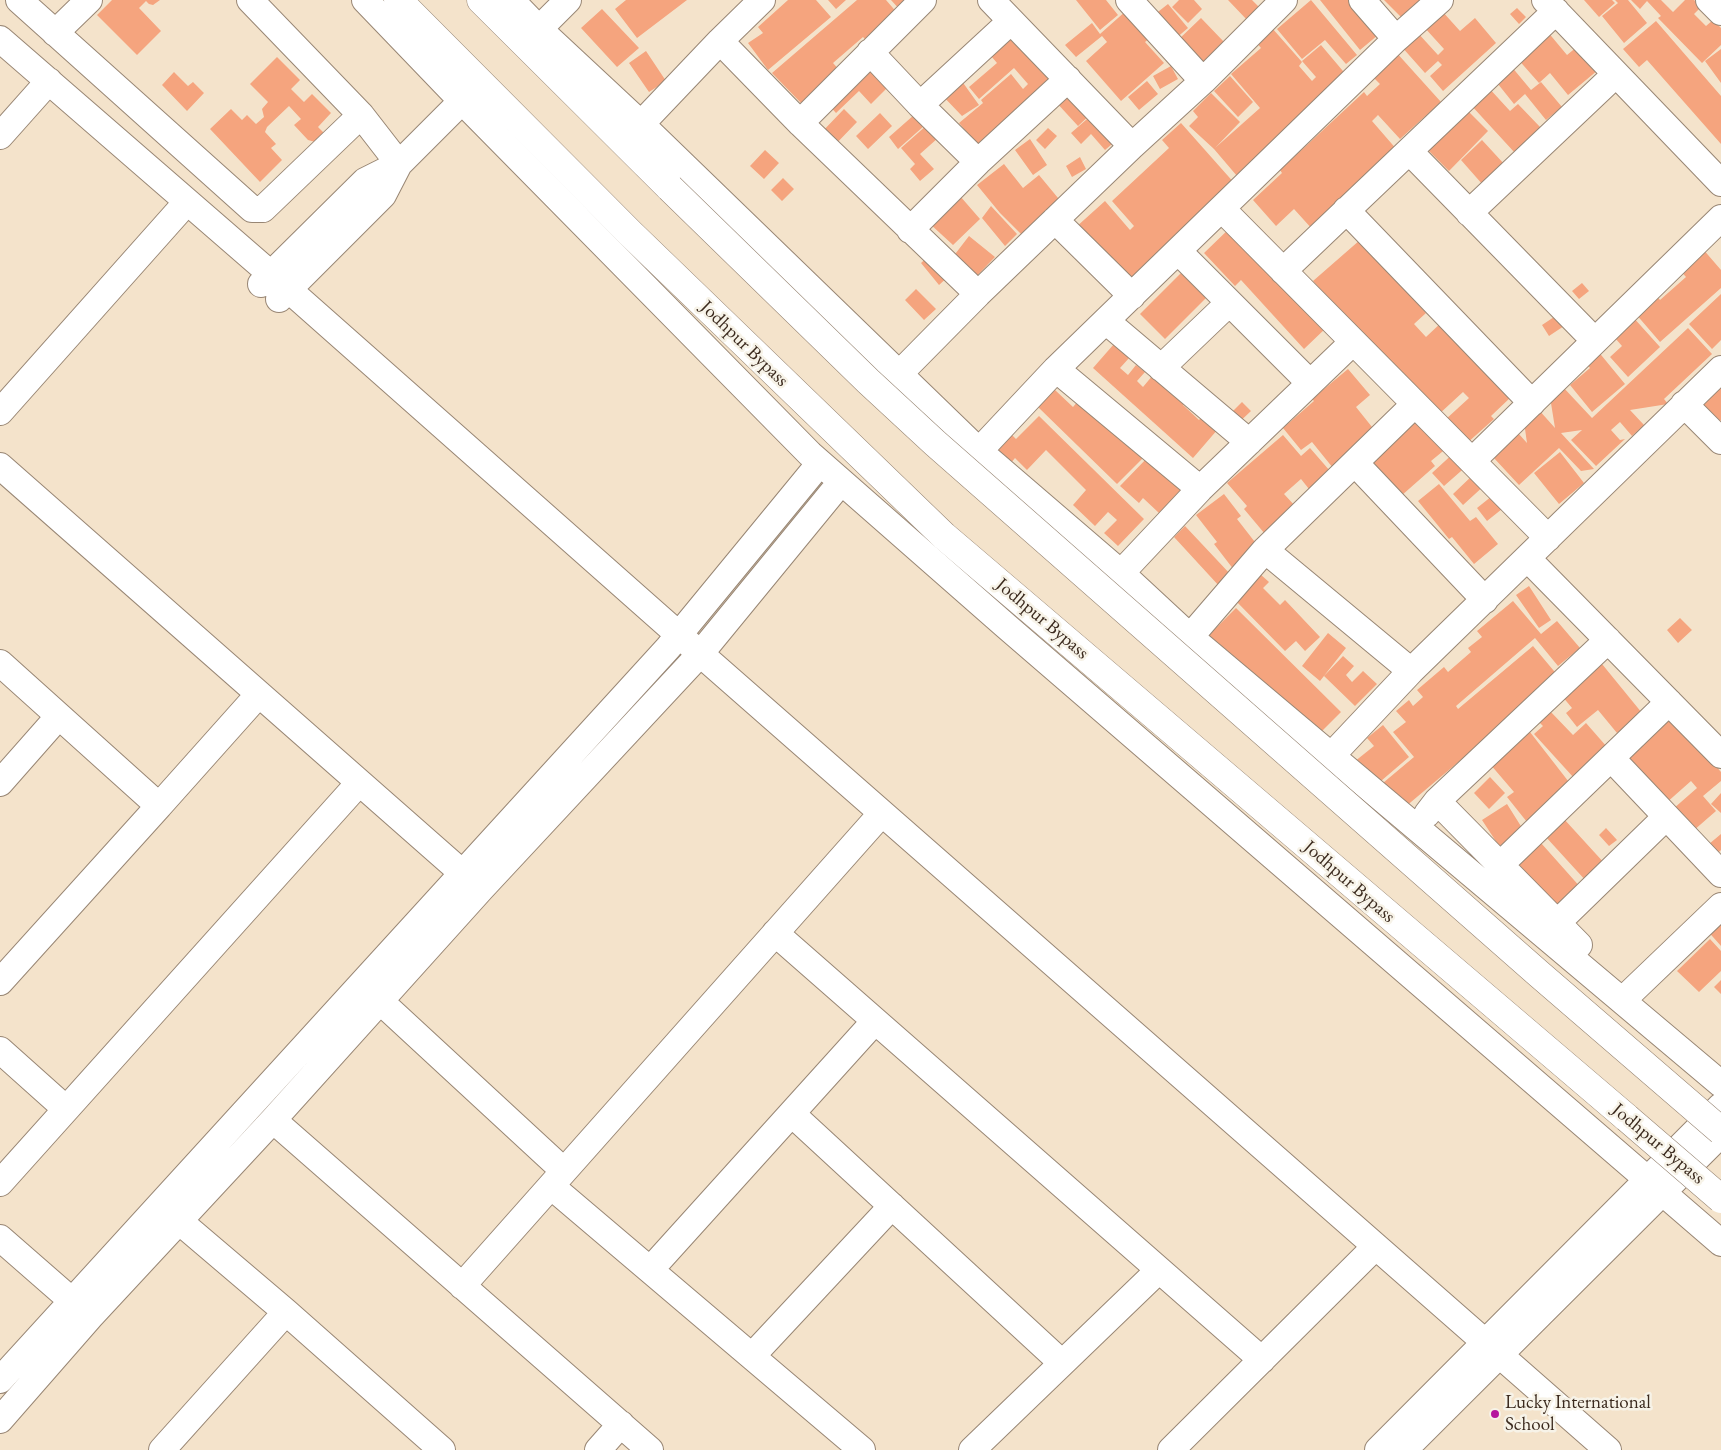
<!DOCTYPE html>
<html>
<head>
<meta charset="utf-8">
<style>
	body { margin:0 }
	canvas { display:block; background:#f4e3cb }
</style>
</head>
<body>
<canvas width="1721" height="1450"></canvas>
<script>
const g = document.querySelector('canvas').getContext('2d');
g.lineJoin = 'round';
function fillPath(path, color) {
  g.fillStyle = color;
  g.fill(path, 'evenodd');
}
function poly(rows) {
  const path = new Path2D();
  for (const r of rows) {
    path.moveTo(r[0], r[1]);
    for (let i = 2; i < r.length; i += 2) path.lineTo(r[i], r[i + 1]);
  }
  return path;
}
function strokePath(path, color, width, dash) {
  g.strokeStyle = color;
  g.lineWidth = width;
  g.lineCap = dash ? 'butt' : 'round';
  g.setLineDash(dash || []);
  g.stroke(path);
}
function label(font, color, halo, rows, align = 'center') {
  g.font = font + ' "EB Garamond",serif';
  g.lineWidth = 5;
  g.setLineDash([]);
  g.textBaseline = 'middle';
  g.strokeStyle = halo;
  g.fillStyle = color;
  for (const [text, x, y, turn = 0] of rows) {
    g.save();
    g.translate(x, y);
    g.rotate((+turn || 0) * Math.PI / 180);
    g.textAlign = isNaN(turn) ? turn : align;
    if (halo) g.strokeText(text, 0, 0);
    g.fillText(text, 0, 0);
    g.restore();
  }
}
fillPath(poly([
	[112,0,160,0,153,5,149,4,146,1,139,8,161,31,137,55,97,15],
	[626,0,687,0,637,38,615,9],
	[788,0,816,0,831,17,768,70,748,43,763,33,758,27],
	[828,0,846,0,836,9],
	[857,0,886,0,899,15,868,42,863,37,833,63,842,73,802,104,772,73],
	[891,0,914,0,901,11],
	[1076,0,1106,0,1118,15,1100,30],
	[1179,0,1194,0,1202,9,1188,23,1172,7],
	[1228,0,1252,0,1261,9,1248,21],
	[1311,0,1357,55,1346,64,1325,40,1302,59,1277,29],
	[1320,0,1350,0,1378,35,1360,50],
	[1384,0,1429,0,1406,22],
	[1584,0,1612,0,1615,3,1599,17],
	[1615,0,1628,0,1647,23,1624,43,1602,16,1618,3],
	[1631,0,1661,0,1673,12,1685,0,1694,0,1701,7,1694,14,1706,26,1713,20,1721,28,1721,45,1702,63,1658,18,1661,16,1647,1,1640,9],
	[1168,4,1188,28,1175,39,1154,15],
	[1517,8,1526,17,1519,24,1510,14],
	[602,9,639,48,617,67,581,28],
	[1127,10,1151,37,1145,42,1164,63,1121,101,1086,61,1107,42,1102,36,1076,57,1065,45,1092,23,1100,34],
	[1442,11,1460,31,1475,18,1496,43,1443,91,1430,76,1442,65,1438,61,1425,73,1401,46,1417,32,1438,55,1444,49,1424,27],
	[1201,18,1225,43,1200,66,1177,41],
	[1656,21,1721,96,1721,144,1647,60,1639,67,1623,49],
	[1013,27,1057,78,979,146,959,123,983,103,981,100,1011,74,1023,89,1028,84,1014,68,979,99,969,87,997,63,986,50],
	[1272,28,1302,62,1299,66,1312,81,1316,77,1302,61,1321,45,1348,77,1237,176,1214,149,1189,126,1198,117,1193,111,1211,93,1240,122,1215,148,1260,108,1231,74,1261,48,1256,42],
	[1547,31,1567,55,1578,46,1598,70,1568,95,1550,73,1539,83,1516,57],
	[1721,49,1721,83,1705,61],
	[646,51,666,81,649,92,629,63],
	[1395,51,1441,102,1400,139,1378,115,1372,121,1398,151,1313,230,1294,209,1276,226,1253,200,1282,173,1280,170,1364,92,1367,96,1380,84,1370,74],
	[277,57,300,80,291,89,304,102,312,94,331,113,318,127,324,133,315,142,308,140,294,125,301,119,289,106,267,127,265,132,276,144,271,148,282,160,260,182,210,129,231,109,242,120,247,115,256,124,264,117,262,109,268,102,250,84],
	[870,62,891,84,871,104,859,91,836,113,827,103],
	[1171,66,1178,79,1160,89,1153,76],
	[1511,66,1531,90,1541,82,1562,107,1546,120,1525,94,1514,104,1494,79],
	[174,72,188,86,193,82,204,93,187,111,162,85],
	[1230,76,1253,102,1238,117,1214,91],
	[961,80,979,105,962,116,939,92],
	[1147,81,1158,94,1139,110,1128,97],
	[1488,87,1510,111,1518,104,1541,128,1515,153,1470,104],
	[1069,88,1092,113,1078,126,1055,101],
	[1465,108,1488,131,1449,171,1426,148],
	[844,109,857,122,832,148,819,135],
	[880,113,892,126,868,149,856,136],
	[1094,113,1118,139,1105,150,1091,134,1081,144,1071,133],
	[914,115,924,126,898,149,889,137],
	[1181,123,1236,185,1128,287,1075,228,1105,201,1130,230,1134,226,1112,201,1169,148,1162,140],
	[927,125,938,138,920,154,934,169,920,181,910,169,915,164,901,148],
	[1048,128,1057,136,1045,149,1036,140],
	[1030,139,1047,165,1033,175,1015,150],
	[1482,140,1505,165,1483,185,1461,160],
	[765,150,779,163,764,179,750,166],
	[1080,157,1086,169,1072,177,1066,166],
	[1004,164,1023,188,1039,175,1063,204,1033,223,1021,234,1000,213,977,185],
	[783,178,794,189,782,201,771,190],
	[960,196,980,219,953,245,929,223],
	[991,206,1017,234,1005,246,982,218],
	[1233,225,1327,327,1304,349,1241,280,1235,286,1204,253],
	[969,236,995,257,970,283,949,262],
	[1360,240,1426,313,1414,324,1426,337,1443,321,1511,397,1491,416,1494,419,1466,444,1445,420,1469,398,1463,392,1438,415,1416,396,1313,281],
	[1702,248,1721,270,1721,288,1660,342,1635,313,1656,295,1660,300,1686,277,1679,269],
	[931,254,950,275,939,285,921,263],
	[1187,267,1212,292,1165,339,1140,314],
	[1582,283,1589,291,1579,299,1572,291],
	[916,289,936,309,924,320,905,300],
	[1721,294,1721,340,1712,349,1689,324],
	[1557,315,1564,326,1549,336,1542,325],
	[1632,316,1660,347,1628,377,1610,357,1622,346,1615,338],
	[1688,328,1712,354,1664,399,1668,404,1630,410,1644,425,1632,436,1620,422,1611,430,1620,440,1625,439,1596,466,1571,440,1582,430,1561,433,1594,469,1581,471,1559,448,1519,485,1493,457,1518,433,1527,443,1524,422,1538,409,1555,428,1550,397,1562,386,1592,418],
	[1114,344,1130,357,1120,368,1128,375,1136,365,1145,372,1137,381,1143,387,1153,375,1184,403,1183,405,1199,420,1203,416,1218,429,1193,458,1093,368],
	[1597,350,1625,384,1592,412,1570,385,1590,368,1584,361],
	[1348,369,1370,395,1356,407,1376,432,1333,468,1312,442,1301,450,1283,428,1314,401,1312,399],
	[1721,386,1721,420,1719,422,1703,405],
	[1055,390,1073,407,1079,400,1143,458,1117,484,1038,407],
	[1242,402,1251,411,1234,427,1226,418],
	[1039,416,1144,519,1118,546,1104,533,1117,520,1108,512,1095,526,1073,505,1086,490,1046,450,1027,470,1015,458,1010,464,994,449,1010,433,1016,439],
	[1415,417,1448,447,1431,461,1435,466,1401,496,1368,458],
	[1283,435,1301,456,1310,448,1330,471,1309,489,1301,479,1284,494,1296,507,1265,534,1244,509,1247,506,1227,483],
	[1457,450,1469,464,1444,486,1432,473],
	[1560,452,1584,483,1559,504,1534,473],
	[1149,456,1183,488,1159,513,1143,498,1139,503,1120,486],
	[1475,473,1486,484,1463,505,1453,494],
	[1439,484,1470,521,1476,517,1498,544,1474,564,1452,537,1449,539,1418,501],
	[1497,492,1507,505,1487,521,1477,508],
	[1224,494,1241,516,1237,519,1258,546,1234,570,1214,544,1217,542,1196,515],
	[1185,526,1232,576,1220,587,1174,537],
	[1260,574,1269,582,1263,588,1280,605,1285,600,1320,637,1305,651,1296,641,1285,651,1234,599],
	[1529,586,1551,620,1539,628,1516,595],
	[1513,601,1541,634,1557,621,1580,648,1558,666,1535,638,1456,706,1458,709,1533,646,1559,677,1398,813,1377,788,1414,757,1393,732,1406,722,1396,711,1409,700,1413,706,1423,697,1417,690,1444,667,1448,672,1471,652,1468,648,1482,637,1477,631],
	[1236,608,1341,712,1318,735,1203,641],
	[1680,618,1692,630,1678,643,1667,630],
	[1328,633,1346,648,1320,681,1302,666],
	[1343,656,1354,666,1346,675,1352,682,1363,671,1377,684,1355,706,1324,676],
	[1602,664,1642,713,1617,733,1598,710,1577,727,1566,713,1572,708,1562,696],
	[1549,710,1573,735,1586,723,1607,747,1574,778,1534,734,1543,726,1538,721],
	[1671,714,1721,772,1721,781,1703,796,1716,811,1693,831,1673,809,1697,788,1691,781,1665,804,1623,756],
	[1383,725,1409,757,1374,787,1354,762,1374,746,1367,738],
	[1530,732,1572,786,1527,822,1507,797,1514,792,1490,764],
	[1490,777,1505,793,1489,809,1474,793],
	[1721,793,1721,813,1711,804],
	[1507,804,1524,831,1499,846,1482,820],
	[1564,819,1606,865,1587,882,1545,836],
	[1606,828,1617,840,1609,846,1599,835],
	[1721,834,1721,850,1717,854,1709,844],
	[1541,843,1582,889,1555,914,1518,865],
	[1721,915,1721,946,1705,928],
	[1710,939,1721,951,1721,971,1699,992,1677,971],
	[1721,980,1721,994,1714,987]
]), '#f5a47e');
const minor = poly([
	[19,0,252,209,263,209,361,115,250,0],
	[365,0,462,101,810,454,1006,626,1721,1243],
	[511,0,539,29,641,124,979,451,1121,573,1190,637,1721,1084],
	[991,0,1132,146],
	[1129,0,1203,81],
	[1362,0,1396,39],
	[1545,0,1721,183],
	[1709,0,1721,12],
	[539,29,568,0],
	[55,33,89,0],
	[0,39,288,289,679,635,1608,1450],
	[720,41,800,123,978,294],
	[870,52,920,105,978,162],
	[920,105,1011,21],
	[361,115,399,164],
	[800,123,923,0],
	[641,124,720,41,762,0],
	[0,136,49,81],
	[1409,151,1595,341],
	[1222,209,1548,538],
	[1346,210,1532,403],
	[1469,213,1616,74],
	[1055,220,1132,296],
	[910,230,978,162,1068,79],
	[1178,251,1310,383],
	[1283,271,1556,11],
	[261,284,365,181,399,164],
	[279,299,383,195,399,164,462,101],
	[1106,321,1249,442],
	[1161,368,1229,303],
	[1056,369,1200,489],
	[899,374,978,294,1132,146,1203,81,1284,0],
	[1684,404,1721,441],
	[0,412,178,212],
	[979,451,1056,369,1396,39,1440,0],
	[1472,461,1721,218],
	[1355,463,1485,600],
	[0,466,476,885],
	[1265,550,1411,671],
	[1527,558,1721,755],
	[1121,573,1200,489,1353,342],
	[1190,637,1265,550,1415,404],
	[0,663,159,806,259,694],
	[1331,756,1411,671,1721,369],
	[1611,758,1721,874],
	[0,783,59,716],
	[1437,801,1579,945],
	[1427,814,1437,801,1608,640],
	[1500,865,1669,702],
	[1557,923,1666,817],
	[775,933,1262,1360],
	[0,982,159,806],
	[1628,995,1721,906],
	[380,1001,564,1171],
	[0,1050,66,1109],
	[792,1114,1062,1363],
	[273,1120,650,1450],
	[0,1183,359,783],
	[551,1186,862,1450],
	[179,1221,286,1312,442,1450],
	[0,1238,71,1300],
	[650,1270,875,1021],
	[462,1286,874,822],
	[752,1356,892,1206],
	[0,1380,668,648,820,463],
	[0,1420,90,1317,273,1120,481,889,700,654,841,482],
	[162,1450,286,1312],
	[598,1450,621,1424],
	[972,1450,1159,1270],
	[1171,1450,1367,1255],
	[1378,1450,1721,1106],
	[1404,1450,1721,1134]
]);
const highway = poly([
	[398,0,630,233,944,536,1627,1118],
	[481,0,670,188]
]);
strokePath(minor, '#988674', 28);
strokePath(highway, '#988674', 29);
strokePath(minor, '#fff', 26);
strokePath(highway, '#fff', 28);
const highwayBridge = poly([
	[670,188,868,381,935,443,1539,974,1721,1131],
	[1627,1118,1721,1199]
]);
strokePath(highwayBridge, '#988674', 29, []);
strokePath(highwayBridge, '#fff', 28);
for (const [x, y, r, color] of [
	[1495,1414,5,"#b5179e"]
]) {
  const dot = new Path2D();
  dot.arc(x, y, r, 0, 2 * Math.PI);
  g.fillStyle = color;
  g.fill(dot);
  strokePath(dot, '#f7f3e8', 2);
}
label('19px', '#3b2a1e', '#f7f3e8', [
	["Jodhpur Bypass",744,344,44],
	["Jodhpur Bypass",1042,619,40],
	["Jodhpur Bypass",1349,882,41],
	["Jodhpur Bypass",1658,1144,40]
]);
label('19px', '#3b2a1e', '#f7f3e8', [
	["Lucky International",1505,1403],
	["School",1505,1425]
], 'left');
</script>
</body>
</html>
